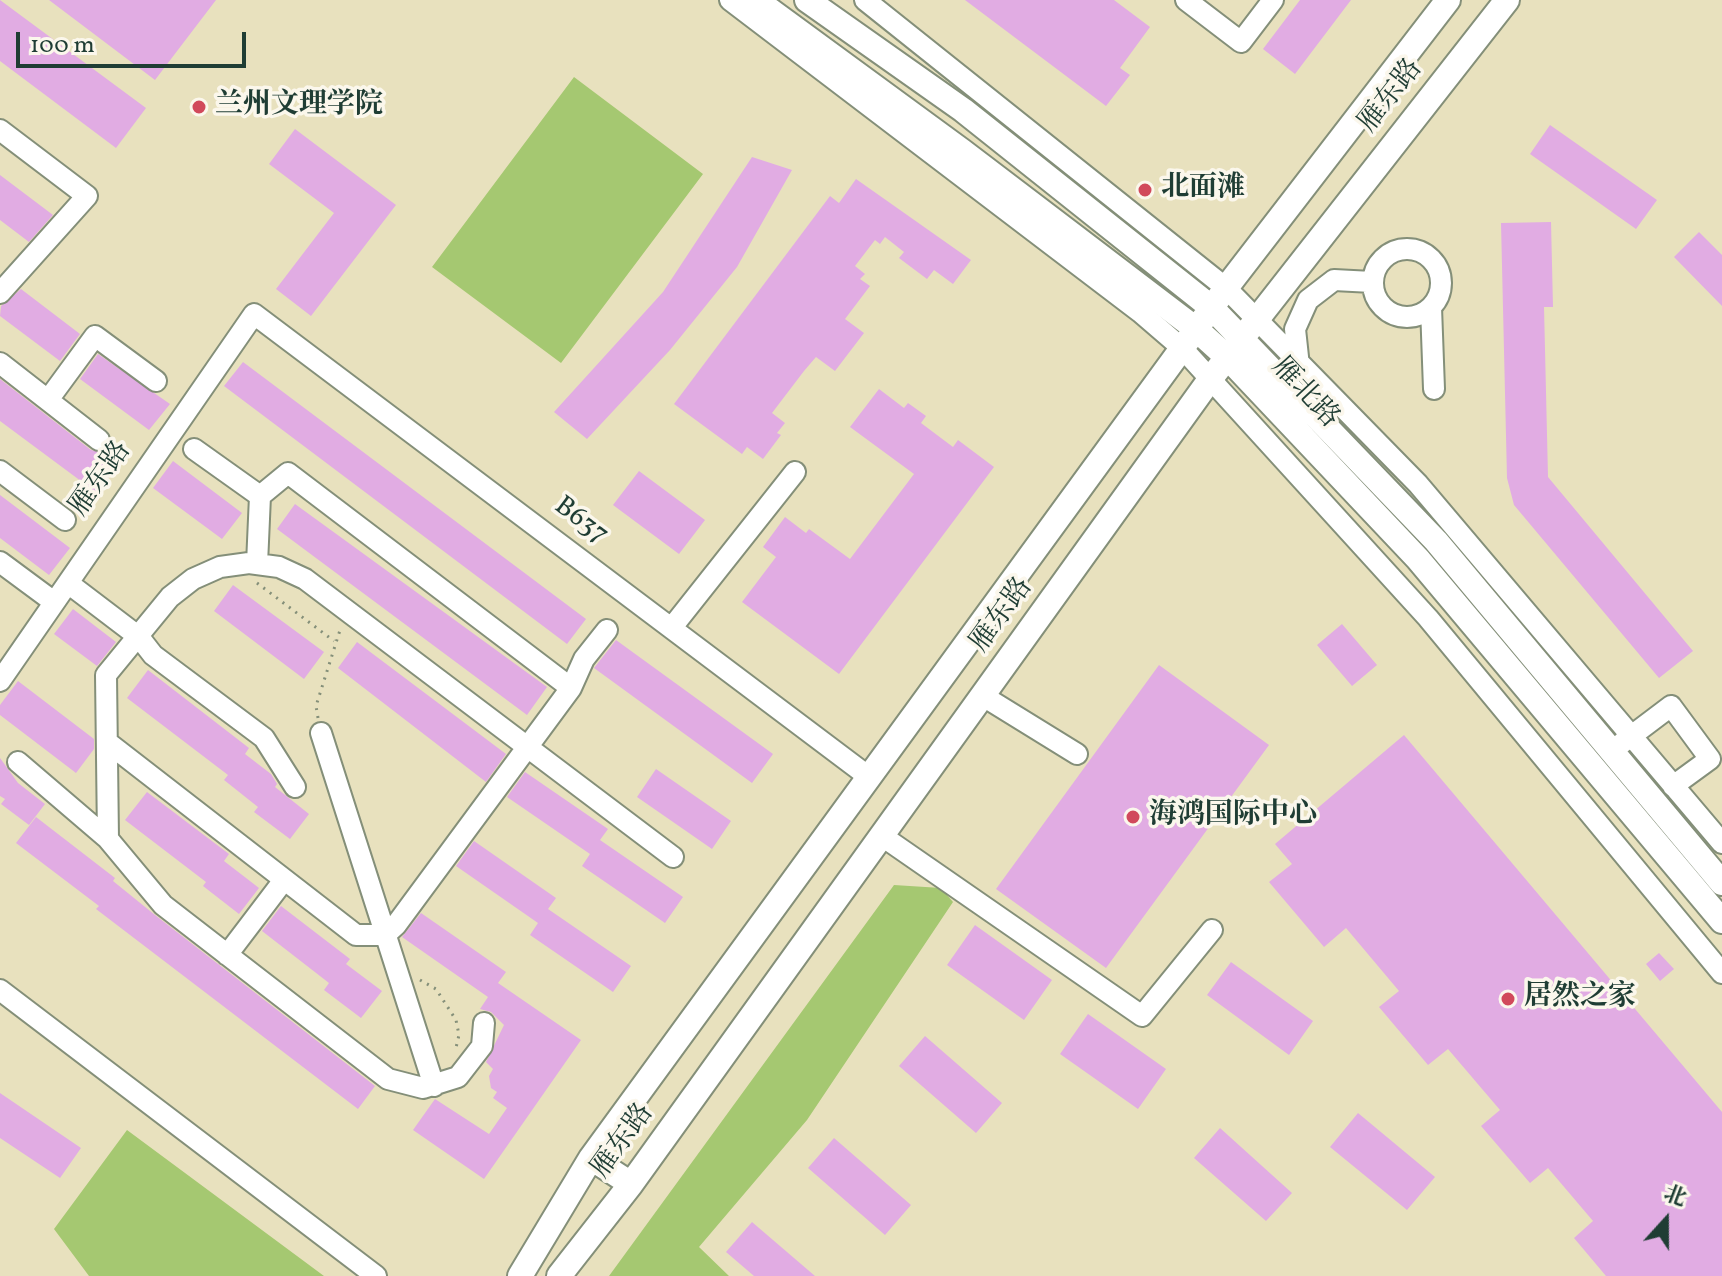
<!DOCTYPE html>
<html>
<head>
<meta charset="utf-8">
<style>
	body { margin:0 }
	#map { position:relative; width:1722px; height:1276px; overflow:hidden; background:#e8e1be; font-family:Vollkorn,"Noto Serif SC",serif }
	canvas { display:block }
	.north { position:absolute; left:1626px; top:1180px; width:80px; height:80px; -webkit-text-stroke:6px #fbf7ec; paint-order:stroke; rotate:21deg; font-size:22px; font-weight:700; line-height:32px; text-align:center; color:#1f3d34 }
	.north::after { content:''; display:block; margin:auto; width:28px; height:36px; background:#1f3d34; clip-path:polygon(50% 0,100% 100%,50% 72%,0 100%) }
	.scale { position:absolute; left:16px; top:32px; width:230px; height:36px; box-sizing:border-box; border:4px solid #1f3d34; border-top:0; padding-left:10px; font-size:24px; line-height:28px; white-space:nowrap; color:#1f3d34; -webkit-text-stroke:6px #fbf7ec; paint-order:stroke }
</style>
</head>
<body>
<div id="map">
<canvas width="1722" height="1276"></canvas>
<div class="north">北</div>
<div class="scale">100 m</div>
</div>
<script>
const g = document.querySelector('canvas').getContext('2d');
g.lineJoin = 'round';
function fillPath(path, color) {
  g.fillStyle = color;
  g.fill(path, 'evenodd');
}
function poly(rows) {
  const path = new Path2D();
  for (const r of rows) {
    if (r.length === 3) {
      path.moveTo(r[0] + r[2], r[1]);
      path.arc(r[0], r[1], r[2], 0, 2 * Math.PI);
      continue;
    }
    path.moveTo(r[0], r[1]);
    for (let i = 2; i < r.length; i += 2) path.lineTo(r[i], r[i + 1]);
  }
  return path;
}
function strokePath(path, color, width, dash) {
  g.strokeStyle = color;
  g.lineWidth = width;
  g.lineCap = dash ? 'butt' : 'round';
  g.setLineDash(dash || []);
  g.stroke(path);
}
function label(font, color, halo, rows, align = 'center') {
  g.font = font + ' Vollkorn,"Noto Serif SC",serif';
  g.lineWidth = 7;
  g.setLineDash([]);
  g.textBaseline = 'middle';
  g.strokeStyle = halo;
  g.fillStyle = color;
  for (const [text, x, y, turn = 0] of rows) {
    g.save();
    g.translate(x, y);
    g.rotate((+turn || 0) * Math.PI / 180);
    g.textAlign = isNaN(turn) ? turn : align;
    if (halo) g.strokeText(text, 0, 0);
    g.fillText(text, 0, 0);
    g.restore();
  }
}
fillPath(poly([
	[574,77,703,174,561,363,432,267],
	[894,885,941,888,953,902,807,1120,699,1247,729,1276,609,1276],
	[127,1130,324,1276,89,1276,54,1229]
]), '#a5c871');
fillPath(poly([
	[0,0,146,108,116,148,0,61],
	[49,0,216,0,155,80],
	[965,0,1114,0,1150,27,1120,68,1130,75,1106,106],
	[1300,0,1351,0,1295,74,1263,49],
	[1550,125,1657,200,1636,229,1530,154],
	[295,129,396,205,311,316,276,289,334,213,269,164],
	[752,157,792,170,737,267,670,350,587,439,554,412,663,292],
	[0,175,53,215,29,242,0,220],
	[856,179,971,260,953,284,934,270,927,279,899,258,904,252,885,237,880,244,875,240,855,266,865,274,860,279,870,286,845,319,864,333,835,371,816,357,804,371,772,413,785,423,777,433,781,435,763,459,747,447,742,454,674,404,830,196,839,203],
	[1551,222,1553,307,1544,307,1548,477,1693,651,1659,678,1514,505,1507,478,1501,223],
	[1699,232,1722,255,1722,306,1674,257],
	[21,289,80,334,60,361,0,316,1,306],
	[98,354,170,404,149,430,80,379],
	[243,362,586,619,567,644,224,386],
	[0,379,91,450,101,452,118,465,97,493,0,421],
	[879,389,904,408,908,403,926,416,921,423,953,447,958,440,994,467,839,674,742,602,776,557,763,547,785,517,806,533,809,529,850,559,914,474,850,427],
	[173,461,242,513,222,539,153,488],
	[639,471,705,520,679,554,613,505],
	[0,495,70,548,49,575,0,538],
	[295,504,547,687,527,715,277,529],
	[233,585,324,652,304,679,214,611],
	[73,609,116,642,97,666,54,634],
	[1342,624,1377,665,1352,686,1317,645],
	[616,640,773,754,752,783,594,668],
	[357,642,506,754,486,782,338,668],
	[1159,665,1269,745,1106,968,996,889],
	[148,670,249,748,245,754,271,774,277,784,275,787,309,814,290,839,254,812,258,807,224,780,228,775,127,698],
	[18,681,94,739,94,749,76,773,0,715,0,705],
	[1404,735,1722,1112,1722,1276,1606,1276,1574,1238,1593,1221,1548,1168,1530,1183,1481,1126,1500,1110,1448,1049,1428,1065,1379,1007,1399,991,1346,928,1324,947,1269,882,1292,864,1275,844],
	[0,758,18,783,45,804,29,825,1,804,5,799,0,796],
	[656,769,731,821,712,849,637,797],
	[525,772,608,829,600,840,683,897,665,923,582,866,590,854,507,797],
	[147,792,229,854,224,861,259,888,239,914,203,886,206,882,125,820],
	[36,817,115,878,113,881,155,915,375,1086,358,1109,96,909,99,906,16,843],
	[474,841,556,898,548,909,631,966,613,992,530,935,538,923,456,866],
	[281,906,350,959,346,964,382,991,361,1018,324,990,329,983,262,931],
	[421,913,506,972,498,983,581,1040,484,1179,413,1130,435,1099,489,1134,507,1108,493,1098,497,1092,491,1088,489,1076,493,1069,486,1062,504,1025,491,1012,480,1009,488,997,402,937],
	[975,925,1052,980,1024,1020,947,965],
	[1659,953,1674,969,1660,981,1646,964],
	[1231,962,1313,1021,1289,1055,1207,995],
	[1088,1014,1166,1069,1138,1109,1060,1054],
	[925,1036,1002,1103,976,1133,899,1066],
	[0,1093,81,1148,60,1178,0,1138],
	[1358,1113,1435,1177,1407,1210,1330,1147],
	[1220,1128,1292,1193,1266,1221,1194,1158],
	[834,1138,911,1205,885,1235,808,1168],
	[752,1222,815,1276,754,1276,726,1252]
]), '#e1ace3');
const minor = poly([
	[730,0,1140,312,1183,349,1428,618,1722,973],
	[865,0,1226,288,1418,484,1722,843],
	[1186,0,1241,42,1273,0],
	[0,130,87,196,0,293],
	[1407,283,34],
	[1431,307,1434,389],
	[0,363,99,440],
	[1299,366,1295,329,1308,300,1334,280,1372,282],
	[48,400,95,336,156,381],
	[194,449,260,496,257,564],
	[0,471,65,520],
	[260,496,288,473,571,688,584,659,607,630],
	[0,562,54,602],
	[68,583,139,637,153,655,264,738,295,787],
	[673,626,795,472],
	[0,681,254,314,869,777],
	[983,696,1077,754],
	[321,733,434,1086],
	[107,742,356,935,385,935,396,925,571,688],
	[1622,743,1671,706,1710,759,1673,786],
	[18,762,108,839],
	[882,836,1142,1016,1212,930],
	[227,955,284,880],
	[0,990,376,1276],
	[484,1023,482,1046,458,1077,423,1088,388,1079,163,905,108,839,106,675,170,597,193,579,220,567,249,563,279,567,305,579,673,857]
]);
const major = poly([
	[756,0,962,151,1196,329,1228,358,1418,559,1722,921],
	[807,0,963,110,1212,308,1436,541,1722,883],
	[591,1158,631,1184],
	[520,1276,591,1158,1226,288,1448,0],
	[559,1276,631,1184,1211,378,1507,0]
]);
strokePath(minor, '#848f79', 24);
strokePath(major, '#848f79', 28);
strokePath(poly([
	[257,583,334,641],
	[318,718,316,706,341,627],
	[420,980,436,989,456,1020,459,1035,455,1052]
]), '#848f79', 3, [2, 6]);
strokePath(minor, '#fff', 20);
strokePath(major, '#fff', 24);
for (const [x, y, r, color] of [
	[199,107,8,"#d1495b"],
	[1145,190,8,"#d1495b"],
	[1133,817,8,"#d1495b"],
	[1508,999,8,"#d1495b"]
]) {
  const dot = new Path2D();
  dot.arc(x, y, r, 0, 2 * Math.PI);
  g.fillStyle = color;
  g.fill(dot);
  strokePath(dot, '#fbf7ec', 3);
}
label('28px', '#1f3d34', '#fbf7ec', [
	["雁东路",1392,97,-52],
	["雁北路",1304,394,47],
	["雁东路",102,480,-55],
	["B637",580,522,37],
	["雁东路",1003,616,-54],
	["雁东路",624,1142,-54]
]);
label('bold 28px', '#1f3d34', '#fbf7ec', [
	["兰州文理学院",215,107],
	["北面滩",1161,190],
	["海鸿国际中心",1149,817],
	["居然之家",1524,999]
], 'left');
</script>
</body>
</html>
